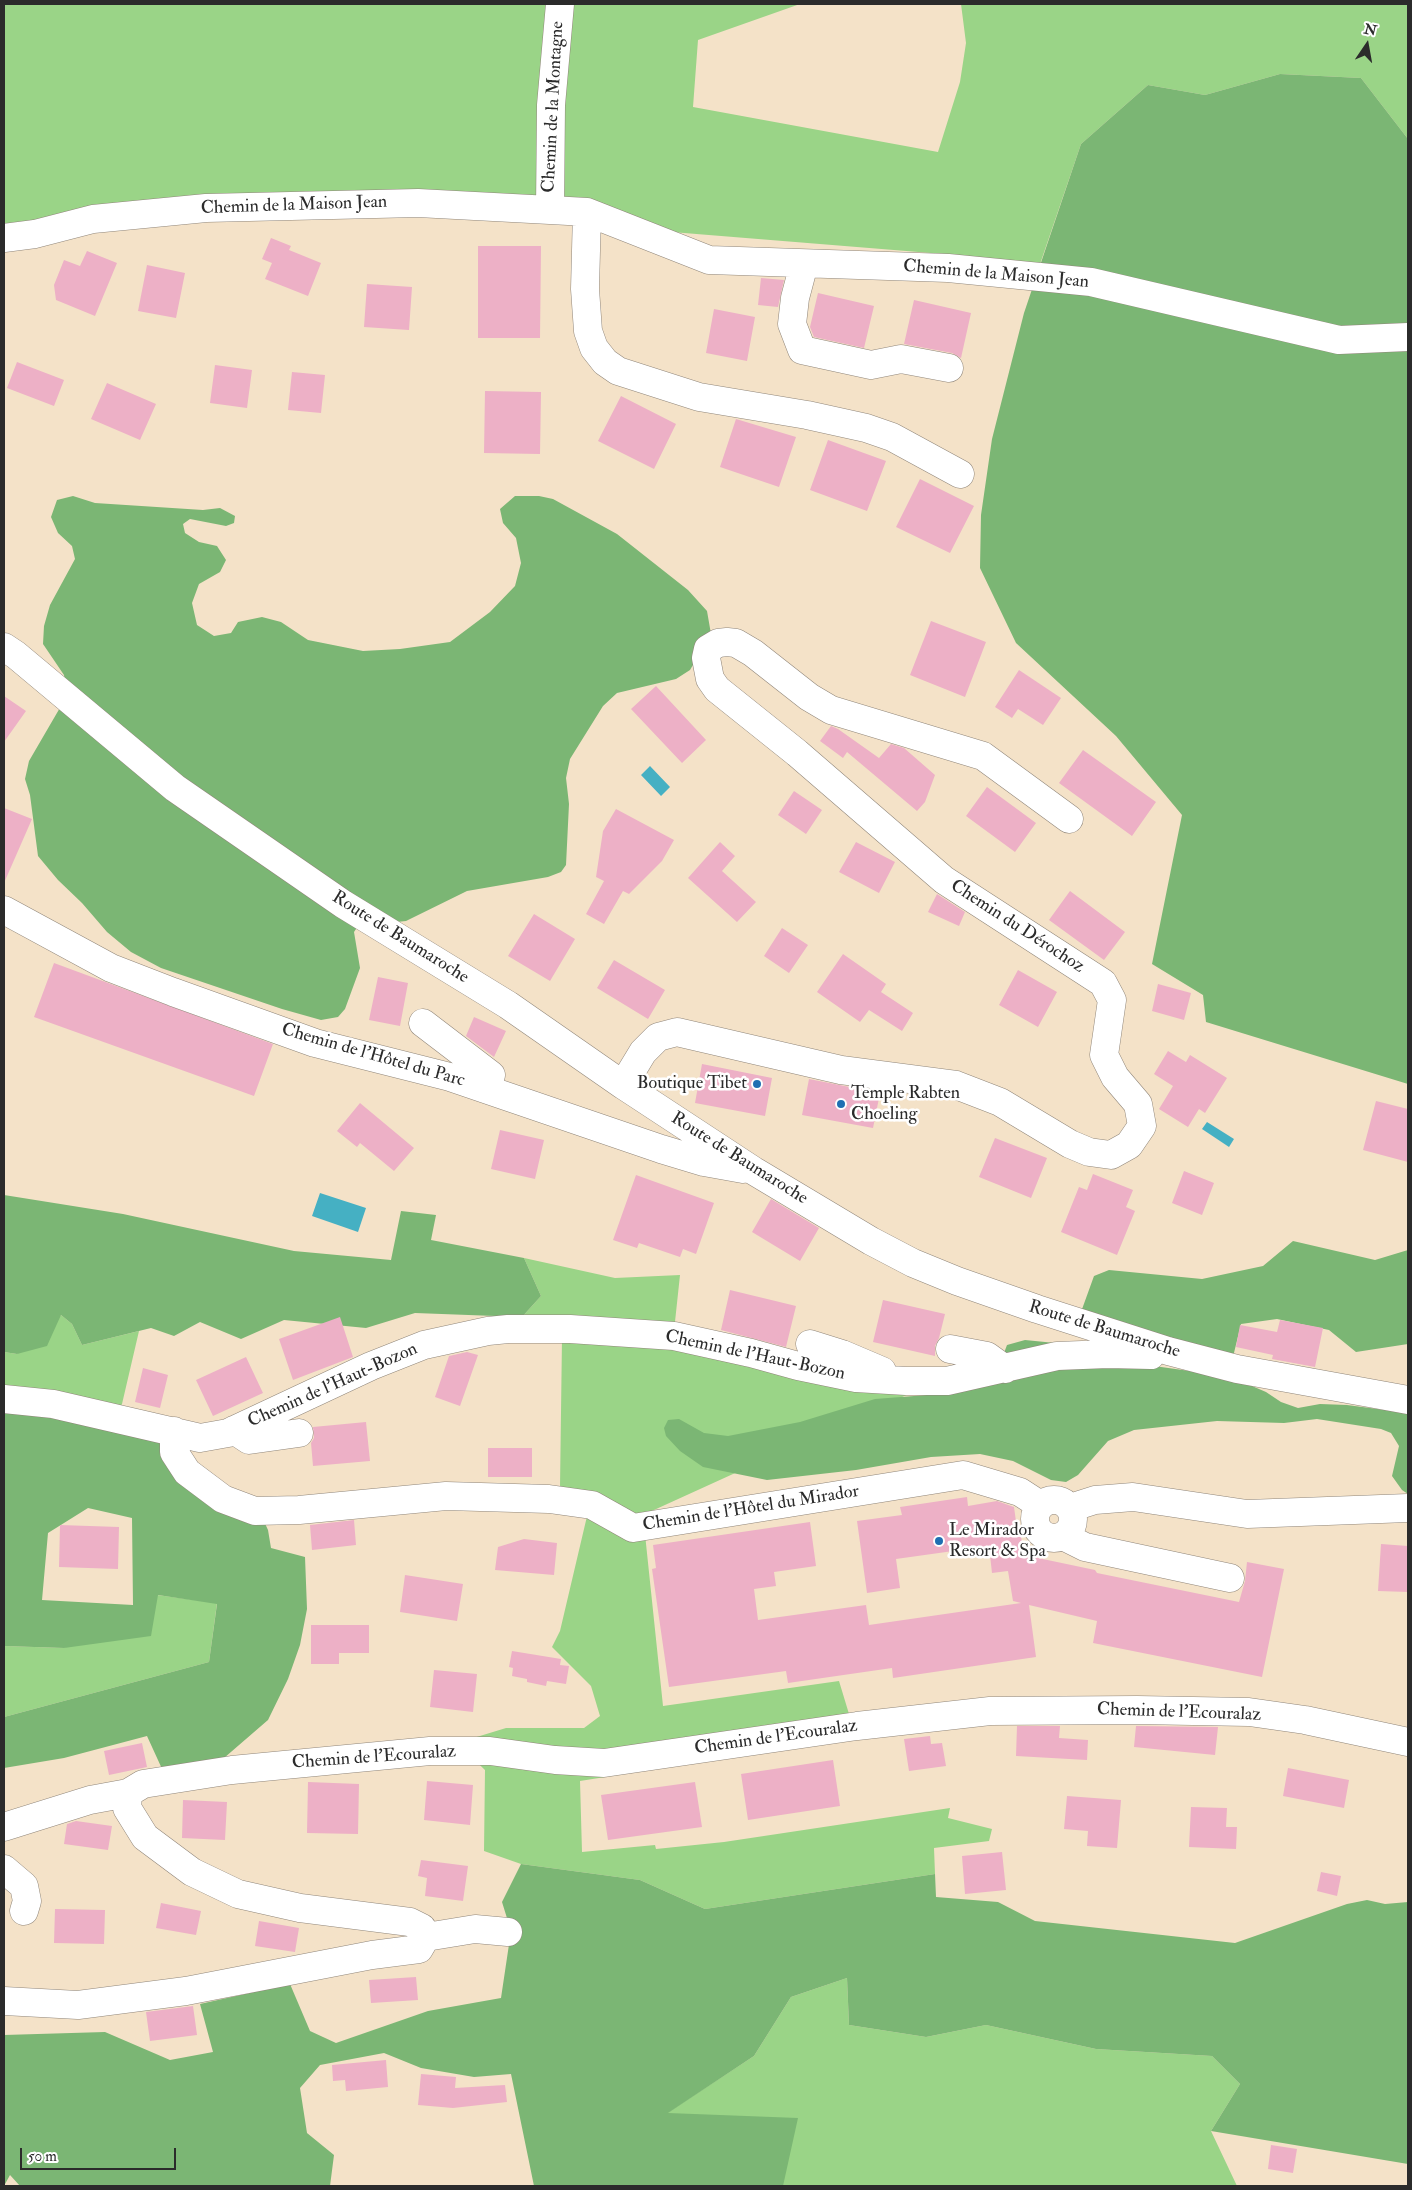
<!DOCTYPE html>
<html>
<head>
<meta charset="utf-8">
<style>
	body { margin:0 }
	#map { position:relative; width:1412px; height:2190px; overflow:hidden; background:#f4e2c8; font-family:"IM FELL Double Pica",serif }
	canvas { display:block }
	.frame { position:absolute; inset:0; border:5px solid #2b2b2b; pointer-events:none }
	.north { position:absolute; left:1342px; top:20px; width:50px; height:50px; -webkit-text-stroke:4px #fff; paint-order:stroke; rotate:12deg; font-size:14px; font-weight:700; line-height:20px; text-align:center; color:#2b2b2b }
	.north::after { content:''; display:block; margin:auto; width:18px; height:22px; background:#2b2b2b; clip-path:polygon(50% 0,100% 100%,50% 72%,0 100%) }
	.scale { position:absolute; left:20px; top:2148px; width:156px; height:22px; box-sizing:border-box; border:2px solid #2b2b2b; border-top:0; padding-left:6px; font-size:15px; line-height:18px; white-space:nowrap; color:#2b2b2b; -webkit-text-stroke:4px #fff; paint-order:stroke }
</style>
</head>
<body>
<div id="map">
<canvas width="1412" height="2190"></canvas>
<div class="frame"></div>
<div class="north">N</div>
<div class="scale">50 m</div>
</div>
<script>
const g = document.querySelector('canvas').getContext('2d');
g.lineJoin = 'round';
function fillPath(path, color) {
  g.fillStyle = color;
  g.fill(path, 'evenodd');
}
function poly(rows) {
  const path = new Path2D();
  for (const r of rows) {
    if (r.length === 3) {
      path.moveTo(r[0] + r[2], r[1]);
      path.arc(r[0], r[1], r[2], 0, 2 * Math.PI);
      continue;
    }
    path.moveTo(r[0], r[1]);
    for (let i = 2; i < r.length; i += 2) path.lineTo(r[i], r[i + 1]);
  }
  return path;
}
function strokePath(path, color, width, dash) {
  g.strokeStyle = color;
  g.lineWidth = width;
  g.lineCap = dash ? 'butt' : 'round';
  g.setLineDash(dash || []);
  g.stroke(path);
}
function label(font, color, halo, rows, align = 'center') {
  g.font = font + ' "IM FELL Double Pica",serif';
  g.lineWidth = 5;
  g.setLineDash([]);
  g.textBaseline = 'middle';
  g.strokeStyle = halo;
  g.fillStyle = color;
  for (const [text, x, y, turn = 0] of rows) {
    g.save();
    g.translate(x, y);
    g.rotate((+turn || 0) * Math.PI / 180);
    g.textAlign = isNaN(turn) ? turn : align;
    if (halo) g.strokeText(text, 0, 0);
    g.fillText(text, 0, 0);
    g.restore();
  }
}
fillPath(poly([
	[4,4,800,4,698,40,693,107,938,152,960,82,966,43,961,4,1408,4,1408,139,1361,78,1280,74,1205,95,1148,85,1081,144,1039,267,968,256,536,221,427,215,311,214,95,230,4,249],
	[524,1258,615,1278,680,1275,674,1331,858,1371,946,1377,643,1515,663,1706,839,1681,856,1737,580,1781,582,1852,655,1845,656,1849,724,1842,950,1808,948,1818,992,1829,989,1841,934,1848,935,1874,705,1909,640,1880,521,1864,484,1851,485,1770,457,1743,506,1728,584,1728,600,1716,591,1686,552,1647,560,1631,588,1512,560,1487,562,1338,522,1317,541,1296],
	[61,1315,72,1324,82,1345,139,1331,122,1404,110,1422,4,1410,4,1352,17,1354],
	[157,1595,217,1603,209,1662,4,1717,4,1646,64,1648],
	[847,1978,849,2025,926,2037,986,2025,1096,2049,1212,2056,1240,2084,1211,2131,1237,2186,597,2186,667,2113,754,2056,791,1997]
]), '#9ad487');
fillPath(poly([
	[1280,74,1361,78,1408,139,1408,1084,1206,1022,1203,995,1152,964,1182,815,1116,736,1016,643,980,568,981,515,992,439,1024,313,1081,144,1148,85,1205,95],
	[73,496,95,503,203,510,220,508,235,516,234,523,226,526,190,519,183,524,185,533,199,542,217,546,226,560,220,572,199,584,192,603,197,625,214,636,231,633,238,622,262,617,281,622,308,640,363,651,400,649,450,642,490,612,515,586,521,563,516,538,503,523,500,509,515,496,539,496,553,499,617,534,688,590,707,611,711,634,690,670,676,679,617,693,603,706,570,759,566,778,569,804,566,865,561,872,548,877,467,891,406,921,358,926,354,932,360,968,345,1009,338,1017,321,1020,282,1009,161,968,131,952,107,932,82,903,58,880,38,856,30,795,25,779,29,761,61,706,66,688,64,675,43,644,44,626,50,605,75,559,72,546,58,533,51,517,57,500],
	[4,1195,123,1214,294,1251,391,1260,401,1211,436,1215,431,1240,524,1258,541,1296,522,1317,415,1313,366,1328,284,1320,241,1339,200,1322,174,1336,151,1328,82,1345,72,1324,61,1315,47,1346,17,1354,4,1352],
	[1293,1241,1375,1260,1408,1250,1408,1344,1356,1352,1329,1330,1277,1319,1241,1324,1232,1361,1081,1312,1094,1276,1109,1270,1202,1279,1263,1266],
	[1025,1340,1095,1347,1154,1366,1197,1372,1245,1383,1266,1392,1281,1402,1298,1408,1320,1404,1347,1405,1408,1413,1408,1494,1402,1490,1392,1476,1399,1446,1391,1433,1381,1429,1317,1419,1284,1423,1217,1421,1134,1430,1108,1441,1078,1475,1066,1482,1051,1480,1013,1461,980,1454,931,1457,856,1470,767,1480,703,1467,680,1451,666,1436,664,1428,668,1420,679,1419,704,1433,728,1436,800,1422,875,1399,940,1394,1004,1353,1007,1345],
	[4,1410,110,1422,184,1451,192,1467,257,1506,268,1530,271,1548,305,1557,307,1609,300,1645,288,1679,268,1720,224,1758,163,1771,147,1736,64,1758,4,1768,4,1717,209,1662,217,1604,158,1595,151,1636,64,1648,4,1646],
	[88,1508,132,1518,133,1605,42,1600,48,1533],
	[521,1864,640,1880,705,1909,935,1874,936,1897,998,1902,1035,1921,1235,1943,1347,1904,1367,1900,1385,1904,1408,1902,1408,2164,1211,2131,1240,2084,1212,2056,1096,2049,986,2025,926,2037,849,2025,847,1978,791,1997,754,2056,668,2113,798,2118,783,2186,534,2186,511,2074,474,2077,421,2068,384,2053,320,2065,300,2088,307,2133,334,2155,330,2186,20,2186,10,2175,4,2186,4,2035,105,2032,170,2060,213,2052,200,2004,290,1984,310,2031,336,2043,428,2011,501,1998,511,1931,502,1902]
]), '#7bb674');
fillPath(poly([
	[650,766,670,787,661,796,641,775],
	[1207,1122,1234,1139,1229,1147,1202,1129],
	[320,1193,366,1208,358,1232,312,1216]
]), '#45b0c3');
fillPath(poly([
	[271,238,291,246,289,250,321,263,308,296,265,279,272,263,262,259],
	[478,246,541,246,540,338,478,338],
	[87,251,117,263,95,316,56,300,54,285,64,260,80,266],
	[147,265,185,273,176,318,138,311],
	[761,278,784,280,778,307,758,305],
	[367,284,412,287,409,330,364,327],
	[818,293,874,306,864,348,814,337,810,327],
	[914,300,971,313,961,358,952,353,904,344],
	[714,309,755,317,747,361,706,353],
	[17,362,64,380,54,406,7,388],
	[215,365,252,370,247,408,210,403],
	[292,372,325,375,321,413,288,410],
	[107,383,156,404,140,440,91,419],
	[485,391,541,392,540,454,484,453],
	[621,396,676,424,654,469,598,441],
	[736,419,796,437,779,487,720,467],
	[828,440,886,461,867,511,810,490],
	[920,479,974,506,950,553,896,527],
	[931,621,986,642,965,697,910,675],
	[1019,670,1061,698,1043,725,1018,709,1012,718,995,707],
	[656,686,706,740,682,763,631,709],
	[4,696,26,711,4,742],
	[831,726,838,729,879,758,891,744,904,748,935,775,925,802,917,811,847,752,843,758,820,741],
	[1083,750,1156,802,1132,836,1059,783],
	[987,787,1036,823,1015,852,966,816],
	[794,791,822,810,806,834,778,815],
	[4,808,32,819,4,883],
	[616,809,674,840,662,861,629,894,623,891,604,924,586,914,604,881,596,877,603,831],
	[720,842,735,856,722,871,756,902,737,922,688,878],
	[856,842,895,862,879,893,839,872],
	[1070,891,1125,932,1104,960,1049,920],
	[937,894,965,912,959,926,928,912],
	[534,914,575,939,550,981,508,956],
	[782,928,808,945,789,973,764,956],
	[843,954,886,984,881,992,913,1013,902,1031,869,1010,860,1022,817,992],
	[614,960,665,990,648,1019,597,988],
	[54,963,273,1044,254,1096,34,1017],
	[1018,970,1057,992,1038,1027,999,1005],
	[378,977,408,983,400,1026,369,1020],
	[1158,984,1191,993,1184,1020,1152,1011],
	[474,1017,506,1031,494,1057,466,1036],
	[1168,1051,1186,1062,1190,1055,1227,1078,1205,1113,1199,1109,1188,1127,1159,1109,1173,1086,1154,1074],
	[702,1064,772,1078,765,1116,695,1103],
	[809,1079,880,1093,873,1128,802,1115],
	[1376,1101,1408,1109,1408,1162,1363,1150],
	[360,1103,414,1148,394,1171,360,1143,357,1147,337,1131],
	[500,1130,544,1140,535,1179,491,1169],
	[995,1138,1047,1158,1031,1198,979,1177],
	[1184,1171,1214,1183,1202,1215,1172,1203],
	[1093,1174,1133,1190,1126,1207,1135,1211,1117,1255,1061,1232,1079,1187,1087,1190],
	[636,1175,714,1203,696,1254,683,1249,680,1257,639,1243,637,1248,613,1240],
	[771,1199,819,1228,800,1261,752,1232],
	[730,1290,796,1306,786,1347,721,1330],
	[883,1300,945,1314,939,1338,935,1346,935,1356,873,1342],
	[340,1317,353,1357,293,1380,279,1339],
	[1280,1320,1323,1328,1315,1367,1272,1359,1273,1355,1236,1347,1240,1325,1277,1332],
	[467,1352,478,1355,460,1406,435,1397,449,1356],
	[246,1357,263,1393,213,1416,196,1380],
	[143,1368,168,1375,160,1408,135,1402],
	[366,1422,370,1461,313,1466,311,1443,314,1438,313,1427],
	[488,1448,532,1448,532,1477,488,1477],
	[967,1497,968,1506,997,1501,1014,1507,1018,1536,1021,1537,1023,1547,1032,1555,1038,1558,1095,1570,1097,1573,1239,1602,1245,1581,1247,1562,1284,1569,1262,1677,1093,1643,1097,1621,1029,1605,1036,1657,893,1678,892,1668,788,1683,786,1671,669,1687,652,1569,656,1568,653,1545,810,1522,816,1566,774,1572,776,1586,754,1589,758,1620,866,1605,869,1625,1021,1603,1013,1601,1008,1571,992,1573,989,1546,896,1559,900,1588,867,1593,857,1521,902,1515,900,1507],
	[354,1520,356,1545,312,1550,310,1525],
	[60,1525,119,1527,118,1569,59,1567],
	[524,1539,557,1543,554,1575,495,1570,498,1547],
	[1381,1544,1408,1546,1408,1592,1378,1591],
	[405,1575,463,1584,457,1621,400,1612],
	[311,1625,369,1625,369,1653,339,1653,339,1664,311,1664],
	[512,1651,561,1659,560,1665,569,1666,566,1684,547,1681,546,1686,527,1682,527,1679,512,1676,513,1668,509,1667],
	[434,1670,477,1674,473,1712,430,1707],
	[1017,1726,1060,1726,1059,1738,1088,1740,1087,1760,1016,1756],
	[1136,1726,1218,1727,1215,1755,1134,1747],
	[930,1736,931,1744,942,1743,946,1766,909,1771,904,1739],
	[142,1743,147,1767,109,1775,104,1751],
	[833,1760,840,1806,748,1820,741,1774],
	[1288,1768,1349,1780,1344,1808,1283,1796],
	[427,1781,473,1785,470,1825,424,1820],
	[308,1782,359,1784,358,1834,307,1833],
	[695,1782,702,1827,608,1840,601,1795],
	[1067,1796,1121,1800,1117,1848,1087,1846,1088,1831,1064,1829],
	[183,1800,227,1802,225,1840,182,1838],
	[1191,1807,1227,1808,1226,1827,1237,1827,1236,1849,1189,1847],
	[76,1821,112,1826,108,1850,64,1844,67,1824],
	[1002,1852,1006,1890,965,1894,962,1856],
	[421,1860,468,1866,463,1901,425,1896,427,1878,418,1876],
	[1321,1872,1341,1876,1337,1896,1317,1891],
	[161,1903,201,1911,196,1935,156,1928],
	[55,1909,105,1910,104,1944,54,1943],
	[259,1921,299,1928,295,1952,255,1946],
	[416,1977,418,2000,371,2003,369,1980],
	[193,2006,197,2035,150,2041,146,2012],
	[386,2060,388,2087,346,2091,345,2080,333,2081,332,2065],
	[421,2074,456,2077,455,2088,505,2085,507,2102,453,2108,418,2105],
	[1271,2145,1297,2149,1293,2173,1268,2169]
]), '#edb0c6');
const minor = poly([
	[550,210,551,105,560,4],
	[587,212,585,289,588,331,594,348,605,362,618,371,699,397,807,415,866,428,892,437,960,474],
	[4,238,35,234,93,219,206,208,418,203,550,210,587,212,709,260,948,268,1091,282,1339,340,1408,337],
	[804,264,795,298,792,324,802,350,871,365,901,359,949,368],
	[4,647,16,655,175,788,343,904,508,1005,623,1085,754,1171,871,1241,913,1263,957,1281,1037,1309,1168,1351,1237,1369,1408,1400],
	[4,910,111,968,173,992,315,1043,450,1077,661,1149,704,1162,743,1169],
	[423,1023,491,1075,487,1089],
	[623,1085,643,1052,658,1037,677,1032,841,1070,956,1085,1000,1102,1070,1144,1089,1152,1111,1155,1129,1145,1142,1126,1138,1104,1115,1077,1104,1055,1112,1000,1103,983,944,880,797,753,717,689,710,679,706,658,708,649,718,643,727,642,736,643,753,653,809,697,831,710,983,756,1069,819],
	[810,1344,842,1354,882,1371],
	[950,1349,987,1356,1005,1369],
	[4,1399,53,1404,200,1438,228,1433,371,1366,424,1345,488,1331,508,1329,570,1329,674,1336,751,1353,798,1366,856,1378,906,1381,947,1381,1057,1356,1108,1354,1151,1355],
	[234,1430,249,1440,299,1433],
	[174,1431,174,1452,187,1472,223,1499,255,1511,299,1510,446,1496,549,1499,592,1505,633,1528,963,1475,1020,1492,1040,1505],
	[1054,1519,19],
	[1070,1508,1095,1500,1133,1497,1247,1514,1408,1508],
	[1063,1536,1085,1547,1230,1578],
	[4,1827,90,1800,128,1793],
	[4,1869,24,1886,27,1901,24,1911],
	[426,1937,475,1929,508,1932],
	[4,2001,78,2005,186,1991,372,1955,419,1949,426,1937,422,1928,410,1922,300,1908,238,1894,192,1872,145,1837,127,1808,128,1793,143,1784,232,1770,430,1751,490,1751,555,1760,604,1763,857,1726,990,1711,1137,1710,1249,1712,1305,1720,1408,1742]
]);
strokePath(minor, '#90867a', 29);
strokePath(minor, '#fff', 28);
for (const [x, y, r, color] of [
	[757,1084,5,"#1f6fb2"],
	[841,1104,5,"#1f6fb2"],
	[939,1541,5,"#1f6fb2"]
]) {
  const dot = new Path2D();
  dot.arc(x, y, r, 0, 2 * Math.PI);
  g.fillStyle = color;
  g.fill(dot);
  strokePath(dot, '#fff', 2);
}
label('18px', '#2b2b2b', '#fff', [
	["Chemin de la Montagne",554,107,-87],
	["Chemin de la Maison Jean",294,206,-2],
	["Chemin de la Maison Jean",996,275,5],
	["Chemin du Dérochoz",1017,927,33],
	["Route de Baumaroche",400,938,32],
	["Chemin de l'Hôtel du Parc",373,1056,16],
	["Route de Baumaroche",739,1159,32],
	["Route de Baumaroche",1104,1330,17],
	["Chemin de l'Haut-Bozon",755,1356,12],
	["Chemin de l'Haut-Bozon",333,1386,-24],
	["Chemin de l'Hôtel du Mirador",751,1509,-9],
	["Chemin de l'Ecouralaz",1179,1713,2],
	["Chemin de l'Ecouralaz",776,1738,-8],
	["Chemin de l'Ecouralaz",374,1758,-4]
]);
label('18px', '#2b2b2b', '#fff', [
	["Boutique Tibet",747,1084,"right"],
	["Temple Rabten",851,1094],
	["Choeling",851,1115],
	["Le Mirador",949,1531],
	["Resort & Spa",949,1552]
], 'left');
</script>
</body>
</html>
